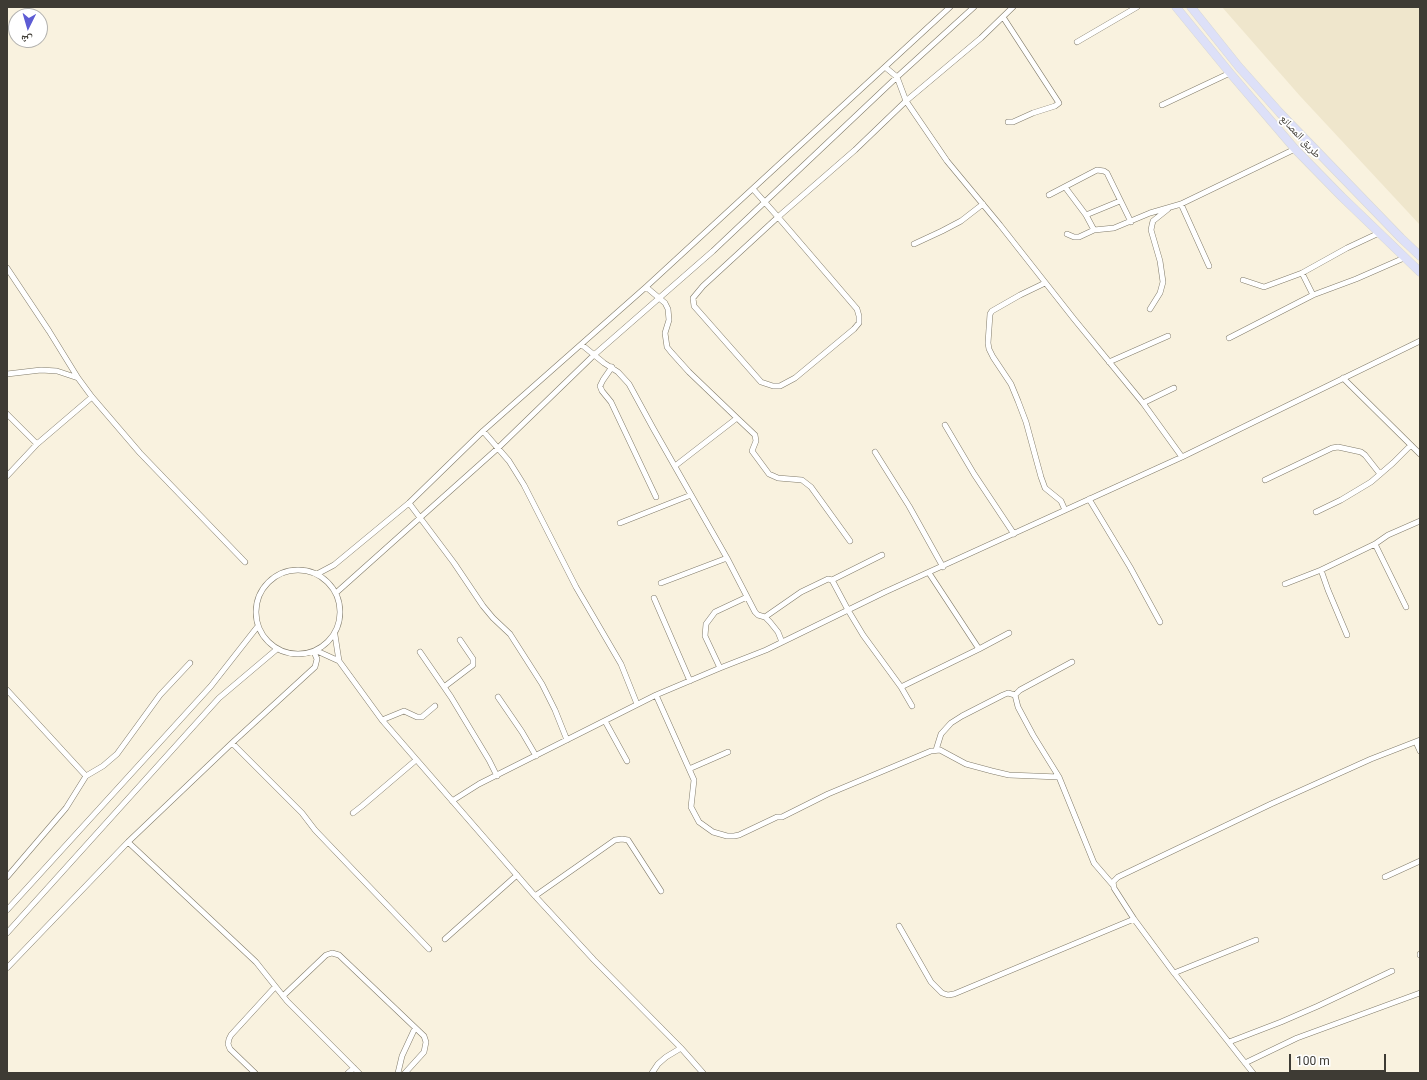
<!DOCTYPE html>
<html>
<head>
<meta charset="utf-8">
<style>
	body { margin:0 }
	#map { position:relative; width:1427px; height:1080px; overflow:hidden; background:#f9f2df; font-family:Roboto,"Noto Naskh Arabic",sans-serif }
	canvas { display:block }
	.frame { position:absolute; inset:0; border:8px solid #3e3b34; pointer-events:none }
	.north { position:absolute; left:8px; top:8px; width:40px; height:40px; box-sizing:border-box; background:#fff; border:1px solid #b2b1ae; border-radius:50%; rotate:185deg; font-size:11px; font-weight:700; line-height:16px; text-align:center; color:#3e3b34 }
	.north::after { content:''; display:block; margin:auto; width:14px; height:18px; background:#5d5cd4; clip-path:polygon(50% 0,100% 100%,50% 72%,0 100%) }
	.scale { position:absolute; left:1289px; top:1054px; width:97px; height:18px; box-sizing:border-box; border:2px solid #3e3b34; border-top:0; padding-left:5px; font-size:12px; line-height:14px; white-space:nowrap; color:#3e3b34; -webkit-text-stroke:3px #fff; paint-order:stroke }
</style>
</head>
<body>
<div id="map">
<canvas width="1427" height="1080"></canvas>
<div class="frame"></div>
<div class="north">ش</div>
<div class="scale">100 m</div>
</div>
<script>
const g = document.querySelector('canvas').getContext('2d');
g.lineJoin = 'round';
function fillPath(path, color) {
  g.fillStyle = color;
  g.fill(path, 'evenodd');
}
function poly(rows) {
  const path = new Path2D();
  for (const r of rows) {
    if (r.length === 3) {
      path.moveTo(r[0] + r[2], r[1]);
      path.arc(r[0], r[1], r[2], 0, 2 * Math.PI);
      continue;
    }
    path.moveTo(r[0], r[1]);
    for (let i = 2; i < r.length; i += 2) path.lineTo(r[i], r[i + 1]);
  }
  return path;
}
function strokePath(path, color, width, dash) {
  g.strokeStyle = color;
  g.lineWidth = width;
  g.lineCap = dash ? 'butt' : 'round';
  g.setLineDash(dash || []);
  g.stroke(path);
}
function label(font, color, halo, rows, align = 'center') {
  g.font = font + ' Roboto,"Noto Naskh Arabic",sans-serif';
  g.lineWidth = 3.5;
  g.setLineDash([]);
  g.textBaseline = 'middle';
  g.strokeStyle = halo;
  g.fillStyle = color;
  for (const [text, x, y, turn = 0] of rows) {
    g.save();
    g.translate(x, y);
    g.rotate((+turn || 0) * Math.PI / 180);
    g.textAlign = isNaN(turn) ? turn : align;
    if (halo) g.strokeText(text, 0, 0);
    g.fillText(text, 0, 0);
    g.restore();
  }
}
fillPath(poly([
	[1222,7,1420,7,1420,225,1300,96]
]), '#efe6cc');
const street = poly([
	[1003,17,1059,103,1055,106,1033,113,1013,122,1008,122],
	[1077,42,1137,7],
	[885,67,897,77,906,101,947,161,1000,225,1074,319,1143,403,1182,457],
	[1162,105,1230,73],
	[1065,187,1086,215,1094,230],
	[753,189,778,217,857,309,859,316,859,323,854,329,795,378,780,386,773,386,761,382,694,306,693,298,703,286,778,217,855,150,906,101,981,38,1013,7],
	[1049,195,1097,170,1104,171,1107,173,1131,222],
	[1181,204,1209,266],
	[1086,215,1120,201],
	[1067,234,1074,237,1079,237,1094,230,1114,228,1150,213,1181,204,1295,149],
	[914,244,942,231,961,221,983,204],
	[7,268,49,331,78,378,92,397,140,453,245,562],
	[1302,273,1313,295],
	[1243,280,1264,287,1302,273,1347,248,1379,233],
	[1045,283,1020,295,992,311,990,314,988,343,989,349,993,357,1011,384,1018,401,1026,422,1041,477,1045,488,1061,501,1065,510],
	[646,287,665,303,668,309,669,320,665,333,667,347,671,352,689,372,737,418,675,466],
	[1150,309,1160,293,1163,282,1160,261,1151,230,1152,225,1153,221,1168,209],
	[1229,338,1313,295,1356,279,1404,258],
	[582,345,604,363,618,372,629,384,653,428,727,558,755,612,758,615,765,617,770,622,778,632,782,642],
	[1109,362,1168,336],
	[612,367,603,380,600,386,602,391,611,402,656,497],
	[7,374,41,370,57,371,78,378],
	[1343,378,1420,454],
	[1143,403,1174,388],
	[7,414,37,444],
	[737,418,755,435,756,441,752,451,769,474,778,478,802,480,811,487,850,541],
	[945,425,974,474,1014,534],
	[483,431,509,461,524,485,576,587,621,664,637,704],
	[875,452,909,506,943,567],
	[7,476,37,444,92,397],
	[1265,480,1332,448,1338,447,1361,452,1365,455,1380,474],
	[1089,499,1130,567,1160,622],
	[409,503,454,563,483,606,493,618,510,634,542,684,555,710,567,740],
	[1316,512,1341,500,1371,482,1393,463,1411,445],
	[620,523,691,495],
	[1375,544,1406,607],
	[298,612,42],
	[1321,570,1328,590,1347,635],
	[929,573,979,649],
	[317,574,334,565,409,503,483,431,646,287,950,7],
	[832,580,882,555],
	[661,583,727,558],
	[1285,584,1321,570,1375,544,1388,535,1420,521],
	[337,592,497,449,594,355,713,251,897,77,974,7],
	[654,598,690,681],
	[765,617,801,592,828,579,832,580,848,610,863,635,901,687,912,706],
	[335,635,339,661,382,720,535,896,594,960,681,1048,703,1073],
	[317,651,339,661],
	[420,652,451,697,489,760,497,776],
	[720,668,705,636,706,624,715,612,747,597],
	[444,687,473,665,473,659,460,640],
	[901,687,979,649,1009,633],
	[7,690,86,776,66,808,7,877],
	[656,695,694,780,691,807,699,822,713,832,727,836,734,836,739,835,777,817,782,817,828,794,931,751,940,750,966,764,992,771,1009,775,1059,777,1094,863,1113,885],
	[498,697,522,732,536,756],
	[382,720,404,711,417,717,422,717,435,706],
	[605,721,627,761],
	[1416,742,1420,751],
	[232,743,302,813,315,830,429,949],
	[936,750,941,734,951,723,962,716,1003,695,1008,693,1015,695],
	[689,769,728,752],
	[86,776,103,766,117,754,160,695,190,663],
	[1059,777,1033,735,1018,707,1015,695,1020,690,1072,662],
	[452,801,479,784,656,695,720,668,766,650,885,592,1182,457,1420,341],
	[353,813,362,806,416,760],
	[128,842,256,962,287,1001,359,1073],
	[1385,877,1420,861],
	[535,896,615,840,622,839,628,840,661,891],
	[7,910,211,686,258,626],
	[899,926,931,982,942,993,948,995,954,994,1134,919],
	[7,933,219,698,277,649],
	[445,939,517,875],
	[1420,954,1420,955],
	[7,968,128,842,232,743,315,667,317,659,314,652],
	[1174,973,1256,940],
	[283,996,326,955,332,953,339,955,424,1036,426,1042,424,1052,405,1073],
	[1229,1042,1281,1022,1318,1006,1392,971],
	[1245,1063,1297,1038,1420,993],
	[255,1073,230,1049,228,1044,229,1039,231,1035,275,987],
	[348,1073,354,1068],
	[398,1073,402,1056,415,1028],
	[652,1073,658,1064,666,1057,681,1048],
	[1253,1073,1174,973,1134,919,1114,888,1113,882,1118,877,1271,804,1371,759,1420,740]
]);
const primary = poly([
	[1176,7,1230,73,1295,149,1342,197,1420,272],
	[1191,7,1239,67,1280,113,1401,238,1420,256]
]);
strokePath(street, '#817b6a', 6);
strokePath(primary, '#d8d8d6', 9);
strokePath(street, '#fff', 5);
strokePath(primary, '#dde0f8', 8);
label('11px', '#3e3b34', '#fff', [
	["طريق المصانع",1300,137,47]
]);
</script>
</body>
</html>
